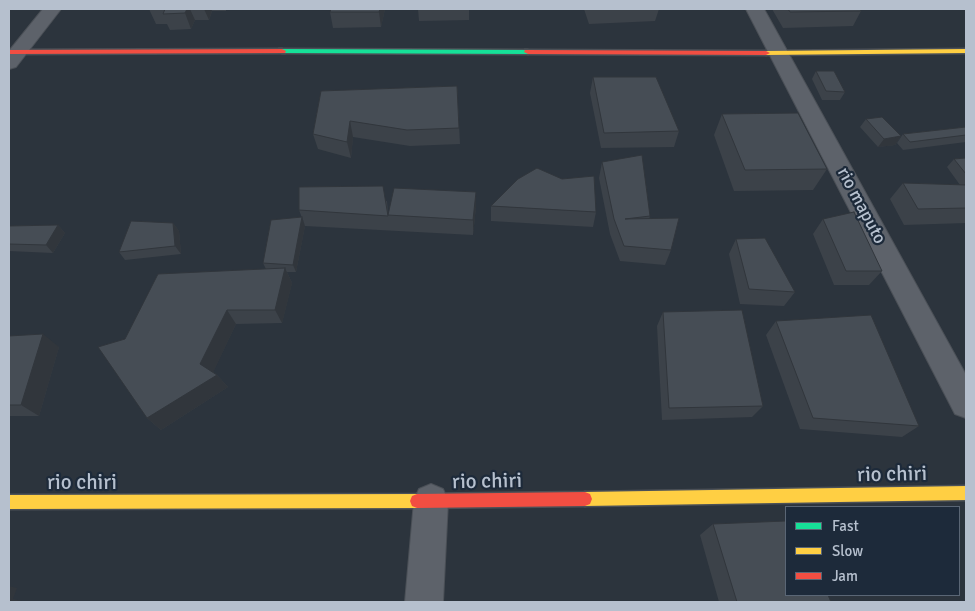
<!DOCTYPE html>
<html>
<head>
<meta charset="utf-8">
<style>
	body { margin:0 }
	#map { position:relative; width:975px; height:611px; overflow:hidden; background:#2c343d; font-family:Signika,sans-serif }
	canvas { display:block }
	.frame { position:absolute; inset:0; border:10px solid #b6c0ce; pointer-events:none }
	.legend { position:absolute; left:785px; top:506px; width:175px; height:90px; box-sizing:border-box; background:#1d2a3a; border:1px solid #5a6675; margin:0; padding:6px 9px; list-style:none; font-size:15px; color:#b6c0ce }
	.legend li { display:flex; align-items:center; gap:10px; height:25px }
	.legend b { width:25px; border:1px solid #5a6675 }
</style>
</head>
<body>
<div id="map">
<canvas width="975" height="611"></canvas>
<div class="frame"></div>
<ul class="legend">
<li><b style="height:6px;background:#16e098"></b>Fast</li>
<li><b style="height:6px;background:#ffcf43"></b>Slow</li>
<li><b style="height:6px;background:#f24e42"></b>Jam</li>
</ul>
</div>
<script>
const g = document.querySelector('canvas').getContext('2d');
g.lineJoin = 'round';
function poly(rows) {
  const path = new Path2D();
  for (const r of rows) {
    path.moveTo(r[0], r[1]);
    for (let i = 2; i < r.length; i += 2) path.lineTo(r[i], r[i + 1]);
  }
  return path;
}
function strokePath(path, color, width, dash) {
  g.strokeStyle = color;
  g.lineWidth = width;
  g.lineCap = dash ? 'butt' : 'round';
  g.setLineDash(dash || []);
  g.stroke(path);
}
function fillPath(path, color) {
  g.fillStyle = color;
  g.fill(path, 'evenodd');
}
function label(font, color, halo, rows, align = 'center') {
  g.font = font + ' Signika,sans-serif';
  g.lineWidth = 4.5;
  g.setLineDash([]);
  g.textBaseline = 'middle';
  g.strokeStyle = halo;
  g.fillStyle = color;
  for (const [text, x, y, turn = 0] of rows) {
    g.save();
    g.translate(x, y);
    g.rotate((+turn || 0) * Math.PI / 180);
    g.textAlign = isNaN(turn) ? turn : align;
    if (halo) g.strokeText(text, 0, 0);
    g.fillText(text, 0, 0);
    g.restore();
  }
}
const street = poly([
	[43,9,61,9,16,67,9,69,9,51,43,9],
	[746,9,764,9,966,375,966,418,955,414,746,9],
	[431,484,443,489,448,501,443,602,405,602,414,501,419,489,431,484]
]);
const fast = poly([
	[279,49,528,50,532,52,528,54,282,53,278,51,279,49]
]);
const slow = poly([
	[966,49,966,53,766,55,762,53,766,51,966,49],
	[966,486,966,500,585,506,580,504,578,499,580,494,585,492,966,486],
	[417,494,422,496,424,501,422,506,417,508,9,509,9,495,417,494]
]);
const jam = poly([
	[282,49,286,51,285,53,9,54,9,50,282,49],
	[525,50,766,51,770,53,766,55,528,54,524,52,525,50],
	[585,492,590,494,592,499,590,504,585,506,417,508,412,506,410,501,412,496,417,494,585,492]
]);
strokePath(street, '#4b5057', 2);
strokePath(fast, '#4b5057', 3);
strokePath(slow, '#4b5057', 3);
strokePath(jam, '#4b5057', 3);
fillPath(street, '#5d626a');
fillPath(fast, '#16e098');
fillPath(slow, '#ffcf43');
fillPath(jam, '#f24e42');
fillPath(poly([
	[149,9,226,9,226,11,212,11,209,20,195,20,191,29,170,30,167,24,156,24],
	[331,9,385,9,381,27,333,28,330,12],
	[418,9,469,9,469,20,419,21],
	[584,9,659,9,655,21,589,24],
	[772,9,860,9,861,11,853,26,783,28],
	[816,71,845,92,840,100,822,100,812,79],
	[593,77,679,131,674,147,601,148,590,93],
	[457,86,460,144,410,146,353,137,351,158,318,149,313,134,321,91],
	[722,114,827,169,813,190,734,191,714,135],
	[866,119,901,136,895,145,878,147,860,127],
	[966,127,966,142,903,150,897,143,903,134],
	[966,158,966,223,904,225,890,199,903,183,960,185,947,167,954,159],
	[602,162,650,216,649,219,671,250,665,265,620,261,610,234,599,178],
	[387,201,388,213,476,207,473,235,305,226,299,210],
	[491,206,596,212,593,227,491,221],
	[302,217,305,226,296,272,287,272,292,283,282,323,236,324,213,372,217,375,228,387,161,430,147,418,125,339,266,269,263,263],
	[823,219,882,271,869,285,834,285,813,234],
	[173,223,179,231,181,254,125,260,119,252],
	[58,225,65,233,53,253,9,251,9,226],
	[736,239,795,292,784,306,740,304,729,254],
	[663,312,763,406,752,417,662,420,657,326],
	[776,321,919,426,902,437,800,429,766,335],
	[9,336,59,347,39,416,9,416],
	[713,524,831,602,719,602,700,535]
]), '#3c4249');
fillPath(poly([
	[187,9,190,9,195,20,191,29,185,13],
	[204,9,211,9,212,11,209,20],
	[380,9,385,9,381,27,379,12],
	[350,121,353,137,351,158,347,142],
	[901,136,895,145,878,147,884,139],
	[476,192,476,207,473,235,473,220],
	[302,217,305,226,296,272,293,265],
	[173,223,179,231,181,254,175,246],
	[58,225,65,233,53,253,46,245],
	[285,268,292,283,282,323,275,310],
	[227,310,236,324,211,377,200,364],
	[43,334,59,347,39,416,21,405],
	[217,375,228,387,161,430,147,418],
	[9,586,17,588,13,599,26,602,9,602]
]), '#31363c');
const building = poly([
	[165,9,187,9,185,13,163,14,165,9],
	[331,9,380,9,379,12,330,12,331,9],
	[788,9,860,9,861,11,790,12,788,9],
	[816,71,834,71,845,92,826,91,816,71],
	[593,77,656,77,679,131,604,133,593,77],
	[457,86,459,128,407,130,350,121,347,142,313,134,321,91,457,86],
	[798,113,827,169,745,170,722,114,798,113],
	[882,117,901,136,884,139,866,119,882,117],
	[966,127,966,135,910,142,903,134,966,127],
	[642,155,650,216,625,219,679,218,671,250,624,246,614,219,602,162,642,155],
	[966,158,966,174,954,159,966,158],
	[537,168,562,179,594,176,596,212,491,206,518,179,537,168],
	[903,183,966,185,966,208,918,209,903,183],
	[383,186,388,216,299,210,299,187,383,186],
	[394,188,476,192,473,220,388,215,394,188],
	[854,212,882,271,846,271,823,219,854,212],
	[302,217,293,265,263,263,271,220,302,217],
	[131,221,173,223,175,246,119,252,131,221],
	[58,225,46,245,9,244,9,226,58,225],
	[765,238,795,292,749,289,736,239,765,238],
	[285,268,275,310,227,310,200,364,217,375,147,418,98,347,125,339,158,274,285,268],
	[742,310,763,406,669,408,663,312,742,310],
	[871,315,919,426,813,418,776,321,871,315],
	[43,334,21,405,9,405,9,336,43,334],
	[786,521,786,595,828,595,831,602,737,602,713,524,786,521]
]);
fillPath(building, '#464d55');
strokePath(building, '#31363c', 1);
label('18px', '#b6c0ce', '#1d2a3a', [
	["rio maputo",861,206,62]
]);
label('21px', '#b6c0ce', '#1d2a3a', [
	["rio chiri",892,475,-1],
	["rio chiri",487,482,-1],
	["rio chiri",82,483]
]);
</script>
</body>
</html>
